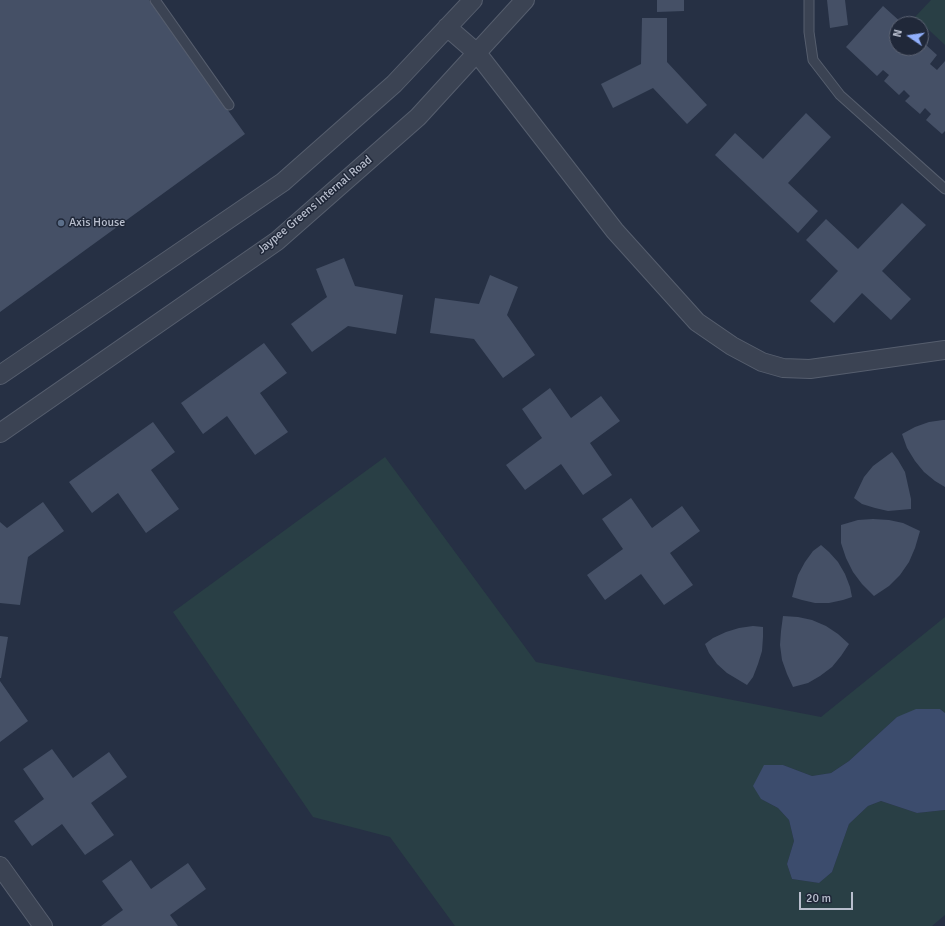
<!DOCTYPE html>
<html>
<head>
<meta charset="utf-8">
<style>
	body { margin:0 }
	#map { position:relative; width:945px; height:926px; overflow:hidden; background:#263044; font-family:Signika,sans-serif }
	canvas { display:block }
	.north { position:absolute; left:889px; top:16px; width:40px; height:40px; box-sizing:border-box; background:#202839; border:1px solid #5d6474; border-radius:50%; rotate:283deg; font-size:11px; font-weight:700; line-height:16px; text-align:center; color:#b8becd }
	.north::after { content:''; display:block; margin:auto; width:14px; height:18px; background:#90affb; clip-path:polygon(50% 0,100% 100%,50% 72%,0 100%) }
	.scale { position:absolute; left:799px; top:892px; width:54px; height:18px; box-sizing:border-box; border:2px solid #b8becd; border-top:0; padding-left:5px; font-size:12px; line-height:14px; white-space:nowrap; color:#b8becd; -webkit-text-stroke:3px #202839; paint-order:stroke }
</style>
</head>
<body>
<div id="map">
<canvas width="945" height="926"></canvas>
<div class="north">N</div>
<div class="scale">20 m</div>
</div>
<script>
const g = document.querySelector('canvas').getContext('2d');
g.lineJoin = 'round';
function fillPath(path, color) {
  g.fillStyle = color;
  g.fill(path, 'evenodd');
}
function poly(rows) {
  const path = new Path2D();
  for (const r of rows) {
    path.moveTo(r[0], r[1]);
    for (let i = 2; i < r.length; i += 2) path.lineTo(r[i], r[i + 1]);
  }
  return path;
}
function strokePath(path, color, width, dash) {
  g.strokeStyle = color;
  g.lineWidth = width;
  g.lineCap = dash ? 'butt' : 'round';
  g.setLineDash(dash || []);
  g.stroke(path);
}
function label(font, color, halo, rows, align = 'center') {
  g.font = font + ' Signika,sans-serif';
  g.lineWidth = 3;
  g.setLineDash([]);
  g.textBaseline = 'middle';
  g.strokeStyle = halo;
  g.fillStyle = color;
  for (const [text, x, y, turn = 0] of rows) {
    g.save();
    g.translate(x, y);
    g.rotate((+turn || 0) * Math.PI / 180);
    g.textAlign = isNaN(turn) ? turn : align;
    if (halo) g.strokeText(text, 0, 0);
    g.fillText(text, 0, 0);
    g.restore();
  }
}
fillPath(poly([
	[931,0,945,0,945,45,915,17],
	[385,457,536,662,821,717,945,617,945,713,940,709,897,717,849,761,831,773,812,776,783,765,761,799,778,808,789,820,794,841,787,864,792,879,819,883,832,872,849,824,868,806,881,801,917,813,945,810,945,915,932,926,455,926,390,837,313,817,173,612]
]), '#293f45');
fillPath(poly([
	[916,709,940,709,945,713,945,810,917,813,881,801,868,806,849,824,832,872,819,883,792,879,787,864,794,841,789,820,778,808,761,799,753,786,764,765,783,765,812,776,831,773,849,761,897,717]
]), '#3c4c6d');
fillPath(poly([
	[0,0,149,0,245,134,0,312],
	[657,0,684,0,684,11,657,12],
	[827,0,845,0,848,25,830,28],
	[883,6,903,24,897,24,897,48,914,48,918,52,925,44,937,55,930,64,937,70,945,61,945,131,942,134,926,120,931,114,925,108,920,114,905,101,910,96,904,90,899,95,884,81,889,75,883,70,877,76,846,47],
	[642,18,667,18,667,62,707,105,687,124,653,88,613,108,601,84,641,64],
	[806,113,831,137,788,183,818,211,798,233,715,155,735,133,763,159],
	[902,203,926,225,882,271,911,299,891,320,862,293,834,323,810,301,838,271,806,240,826,219,858,249],
	[344,258,355,286,403,295,396,334,348,326,312,352,291,324,327,297,316,269],
	[490,275,518,287,507,315,535,355,503,378,474,339,430,333,435,298,479,304],
	[264,343,287,373,260,393,288,432,255,455,227,416,203,434,181,403],
	[550,388,571,418,601,396,620,421,590,443,612,475,583,495,561,464,525,490,506,465,542,438,522,409],
	[943,420,945,420,945,487,935,481,924,472,915,461,907,448,902,434,915,427,929,422],
	[153,422,175,452,151,470,179,509,146,533,118,493,92,513,69,482],
	[892,452,898,460,905,472,911,499,911,509,888,511,875,508,862,504,854,498,864,477,873,466],
	[631,498,652,528,682,506,700,531,670,553,693,585,664,605,641,574,605,600,587,575,623,549,602,519],
	[43,502,64,531,28,557,20,605,0,603,0,522,7,528],
	[873,519,889,520,903,523,920,531,915,548,909,562,900,575,889,586,874,596,862,584,853,572,846,558,841,543,841,525,858,520],
	[821,545,829,552,838,562,845,574,850,587,852,597,843,600,829,603,815,603,802,600,792,597,798,575,805,562,813,551],
	[783,616,798,617,812,620,826,626,838,634,849,644,841,656,832,667,820,676,808,683,793,687,787,674,782,660,780,645,781,631],
	[753,626,763,627,763,637,762,651,758,664,753,677,747,685,727,673,717,664,709,653,705,644,713,638,726,632,739,628],
	[0,636,8,637,1,678,0,678],
	[0,681,28,721,0,742],
	[52,749,73,778,109,752,127,777,91,803,114,835,85,855,62,824,32,846,14,821,44,799,23,769],
	[131,860,151,889,188,863,206,889,170,915,178,926,101,926,123,910,102,881]
]), '#455066');
const lane = poly([
	[155,0,229,105],
	[809,0,809,32,813,60,840,95,945,189]
]);
const street = poly([
	[447,27,477,53,615,231,697,322,732,346,762,362,783,368,810,369,945,350],
	[0,375,283,182,394,84,473,0],
	[0,433,277,241,418,117,525,0],
	[0,866,43,926]
]);
strokePath(lane, '#565e6e', 11);
strokePath(street, '#565e6e', 20);
strokePath(lane, '#3b4353', 9);
strokePath(street, '#3b4353', 18);
for (const [x, y, r, color] of [
	[61,223,4,"#5c6f8a"]
]) {
  const dot = new Path2D();
  dot.arc(x, y, r, 0, 2 * Math.PI);
  g.fillStyle = color;
  g.fill(dot);
  strokePath(dot, '#202839', 1.5);
}
label('12px', '#b8becd', '#202839', [
	["Jaypee Greens Internal Road",315,205,-40]
]);
label('12px', '#b8becd', '#202839', [
	["Axis House",69,223]
], 'left');
</script>
</body>
</html>
